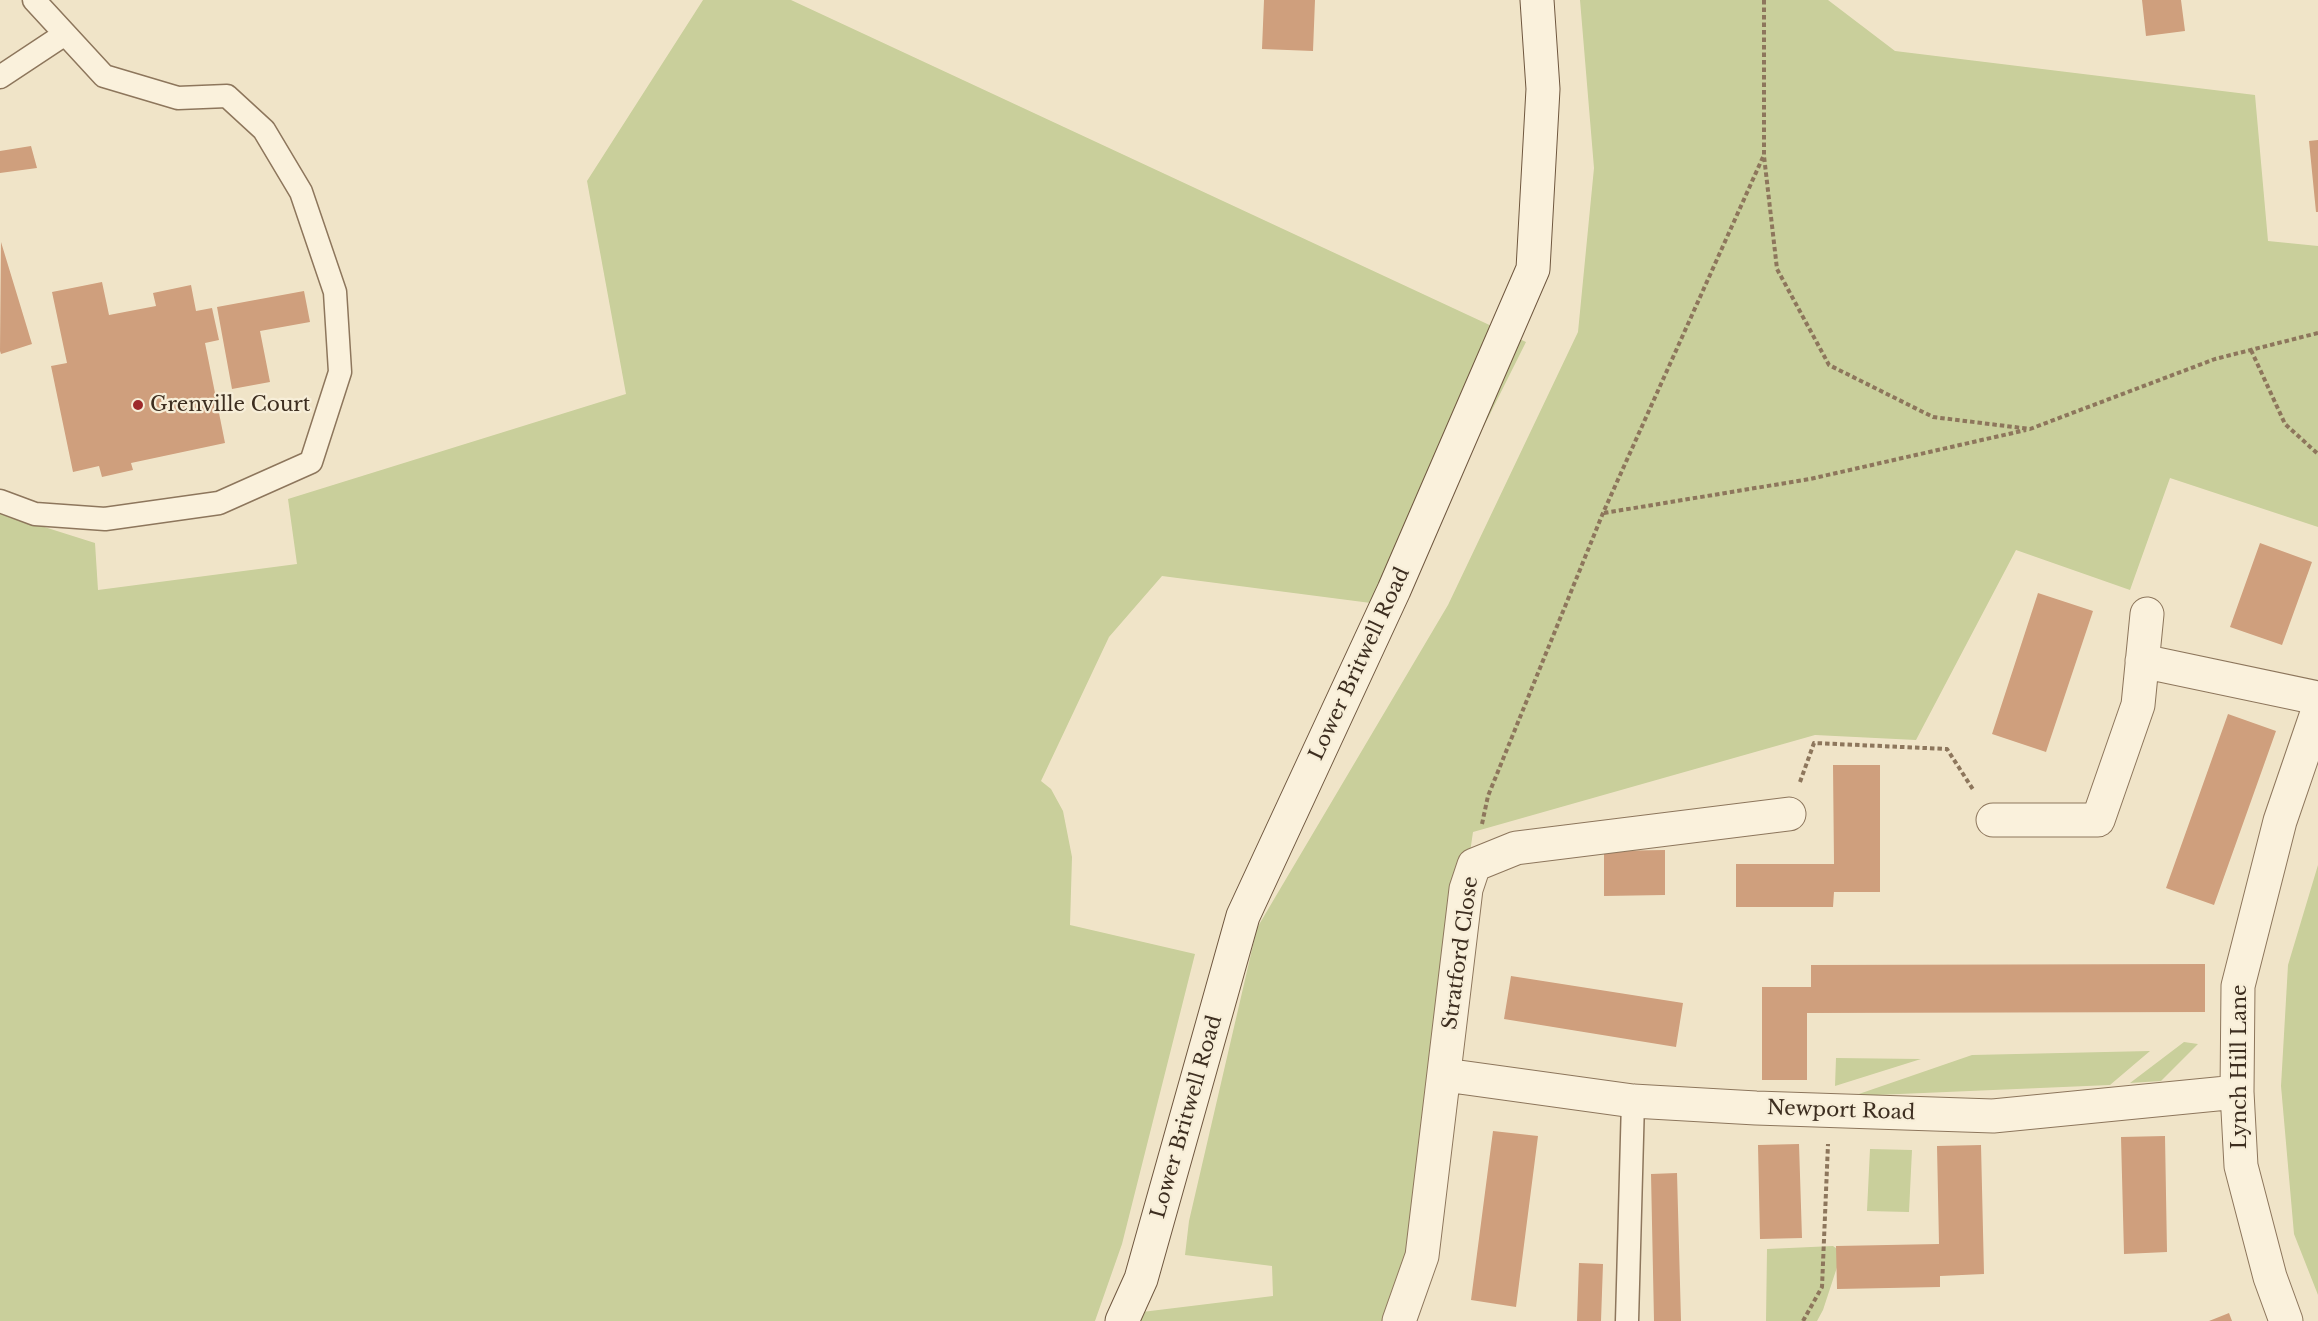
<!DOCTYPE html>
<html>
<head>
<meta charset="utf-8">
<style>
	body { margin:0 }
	canvas { display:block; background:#f0e4c8 }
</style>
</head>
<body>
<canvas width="2318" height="1321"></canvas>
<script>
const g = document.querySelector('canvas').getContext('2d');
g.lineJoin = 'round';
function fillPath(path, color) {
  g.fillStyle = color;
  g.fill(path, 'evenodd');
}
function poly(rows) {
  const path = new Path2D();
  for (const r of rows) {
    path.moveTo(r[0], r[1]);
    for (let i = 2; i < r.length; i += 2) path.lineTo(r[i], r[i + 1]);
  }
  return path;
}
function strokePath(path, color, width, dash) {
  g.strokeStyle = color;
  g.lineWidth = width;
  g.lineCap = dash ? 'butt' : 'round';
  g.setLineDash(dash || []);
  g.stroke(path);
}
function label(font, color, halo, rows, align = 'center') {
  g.font = font + ' "Libre Baskerville",serif';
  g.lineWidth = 4.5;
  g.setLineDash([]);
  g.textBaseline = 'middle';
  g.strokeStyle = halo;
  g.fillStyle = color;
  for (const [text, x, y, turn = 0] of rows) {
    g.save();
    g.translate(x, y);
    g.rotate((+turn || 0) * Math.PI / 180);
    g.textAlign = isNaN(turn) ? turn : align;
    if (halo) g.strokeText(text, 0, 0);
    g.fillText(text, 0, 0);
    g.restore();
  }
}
fillPath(poly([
	[703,0,791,0,1526,342,1394,606,1162,576,1109,637,1041,781,1051,789,1063,811,1072,857,1070,925,1195,954,1122,1244,1095,1321,0,1321,0,513,95,543,98,590,297,564,288,499,626,394,587,181],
	[1580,0,1828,0,1895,51,2255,95,2268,241,2318,246,2318,527,2170,478,2130,590,2016,550,1916,740,1815,735,1473,832,1410,1263,1386,1321,1140,1321,1142,1312,1273,1296,1272,1266,1185,1255,1189,1221,1257,928,1448,605,1578,332,1594,168],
	[2318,865,2318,1295,2294,1234,2281,1086,2288,965],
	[2184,1042,2198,1044,2161,1081,2130,1083],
	[2150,1051,2110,1085,1853,1096,1972,1055],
	[1836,1058,1921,1059,1835,1086],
	[1870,1149,1912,1150,1909,1212,1867,1211],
	[1833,1246,1842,1252,1823,1310,1817,1321,1766,1321,1767,1249]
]), '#c9cf9b');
fillPath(poly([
	[1264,0,1315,0,1313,51,1262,49],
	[2142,0,2181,0,2185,31,2146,36],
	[2318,140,2318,212,2316,212,2309,141],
	[31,146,37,168,0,173,0,151],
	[1,242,32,344,1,354,0,351],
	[102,282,109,315,156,306,153,293,191,285,196,311,212,308,219,340,205,343,225,443,131,463,133,470,102,477,99,466,73,472,51,366,67,363,52,292],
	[304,291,310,322,260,331,270,382,232,389,217,307],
	[2260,543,2312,562,2282,645,2230,627],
	[2038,593,2093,611,2046,752,1992,734],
	[2228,714,2276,731,2214,905,2166,888],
	[1833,765,1880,765,1880,892,1834,892,1833,907,1736,907,1736,864,1834,864],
	[1665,850,1665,895,1604,896,1604,851],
	[2205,964,2205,1012,1807,1013,1807,1080,1762,1080,1762,987,1811,987,1811,965],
	[1511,976,1683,1003,1676,1047,1504,1019],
	[1493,1131,1538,1136,1516,1307,1471,1300],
	[2165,1136,2167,1252,2124,1254,2121,1137],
	[1799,1144,1802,1238,1760,1239,1758,1145],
	[1981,1145,1984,1274,1940,1276,1940,1287,1837,1289,1836,1246,1939,1244,1937,1146],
	[1677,1173,1681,1321,1654,1321,1651,1174],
	[1579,1263,1603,1264,1601,1321,1577,1321],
	[2229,1313,2232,1321,2209,1321]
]), '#cf9f7d');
const lane = poly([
	[0,77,65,34],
	[0,501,35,514,105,519,219,503,311,462,340,372,335,292,301,192,264,130,227,96,178,98,104,76,34,0],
	[1627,1321,1633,1101]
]);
const street = poly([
	[2142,661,2318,698],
	[1993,820,2098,820,2138,705,2147,614],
	[1445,1075,1633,1101,1756,1108,1993,1116,2237,1092],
	[1399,1321,1422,1256,1466,889,1474,865,1516,848,1789,814],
	[2286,1321,2270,1277,2241,1166,2237,1092,2238,986,2280,821,2318,710]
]);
const secondary = poly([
	[1122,1321,1141,1279,1243,916,1394,590,1533,269,1543,89,1537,0]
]);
strokePath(lane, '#8d765c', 25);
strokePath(street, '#8d765c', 35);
strokePath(secondary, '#6f573f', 35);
strokePath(poly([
	[1764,0,1764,156,1777,269,1829,365,1933,417,2030,429,2215,359,2318,333],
	[2251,350,2285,424,2318,454],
	[1604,513,1810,479,2026,430],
	[1800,782,1814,743,1947,749,1974,791],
	[1482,824,1488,796,1603,513,1763,157],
	[1803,1321,1822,1287,1828,1144]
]), '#8d765c', 4, [4.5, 3]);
strokePath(lane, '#faf1dc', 22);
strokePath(street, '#faf1dc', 33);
strokePath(secondary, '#faf1dc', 33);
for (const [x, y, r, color] of [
	[138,405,6,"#9e2a2b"]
]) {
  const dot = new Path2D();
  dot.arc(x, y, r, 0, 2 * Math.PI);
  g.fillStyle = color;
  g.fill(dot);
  strokePath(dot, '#f7eed8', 2);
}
label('20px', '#3d2e20', '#f7eed8', [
	["Grenville Court",150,405]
], 'left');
label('20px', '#3d2e20', '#f7eed8', [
	["Lower Britwell Road",1360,664,-65],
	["Stratford Close",1461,953,-82],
	["Lynch Hill Lane",2240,1067,-90],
	["Newport Road",1841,1111,2],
	["Lower Britwell Road",1187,1117,-74]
]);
</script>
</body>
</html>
